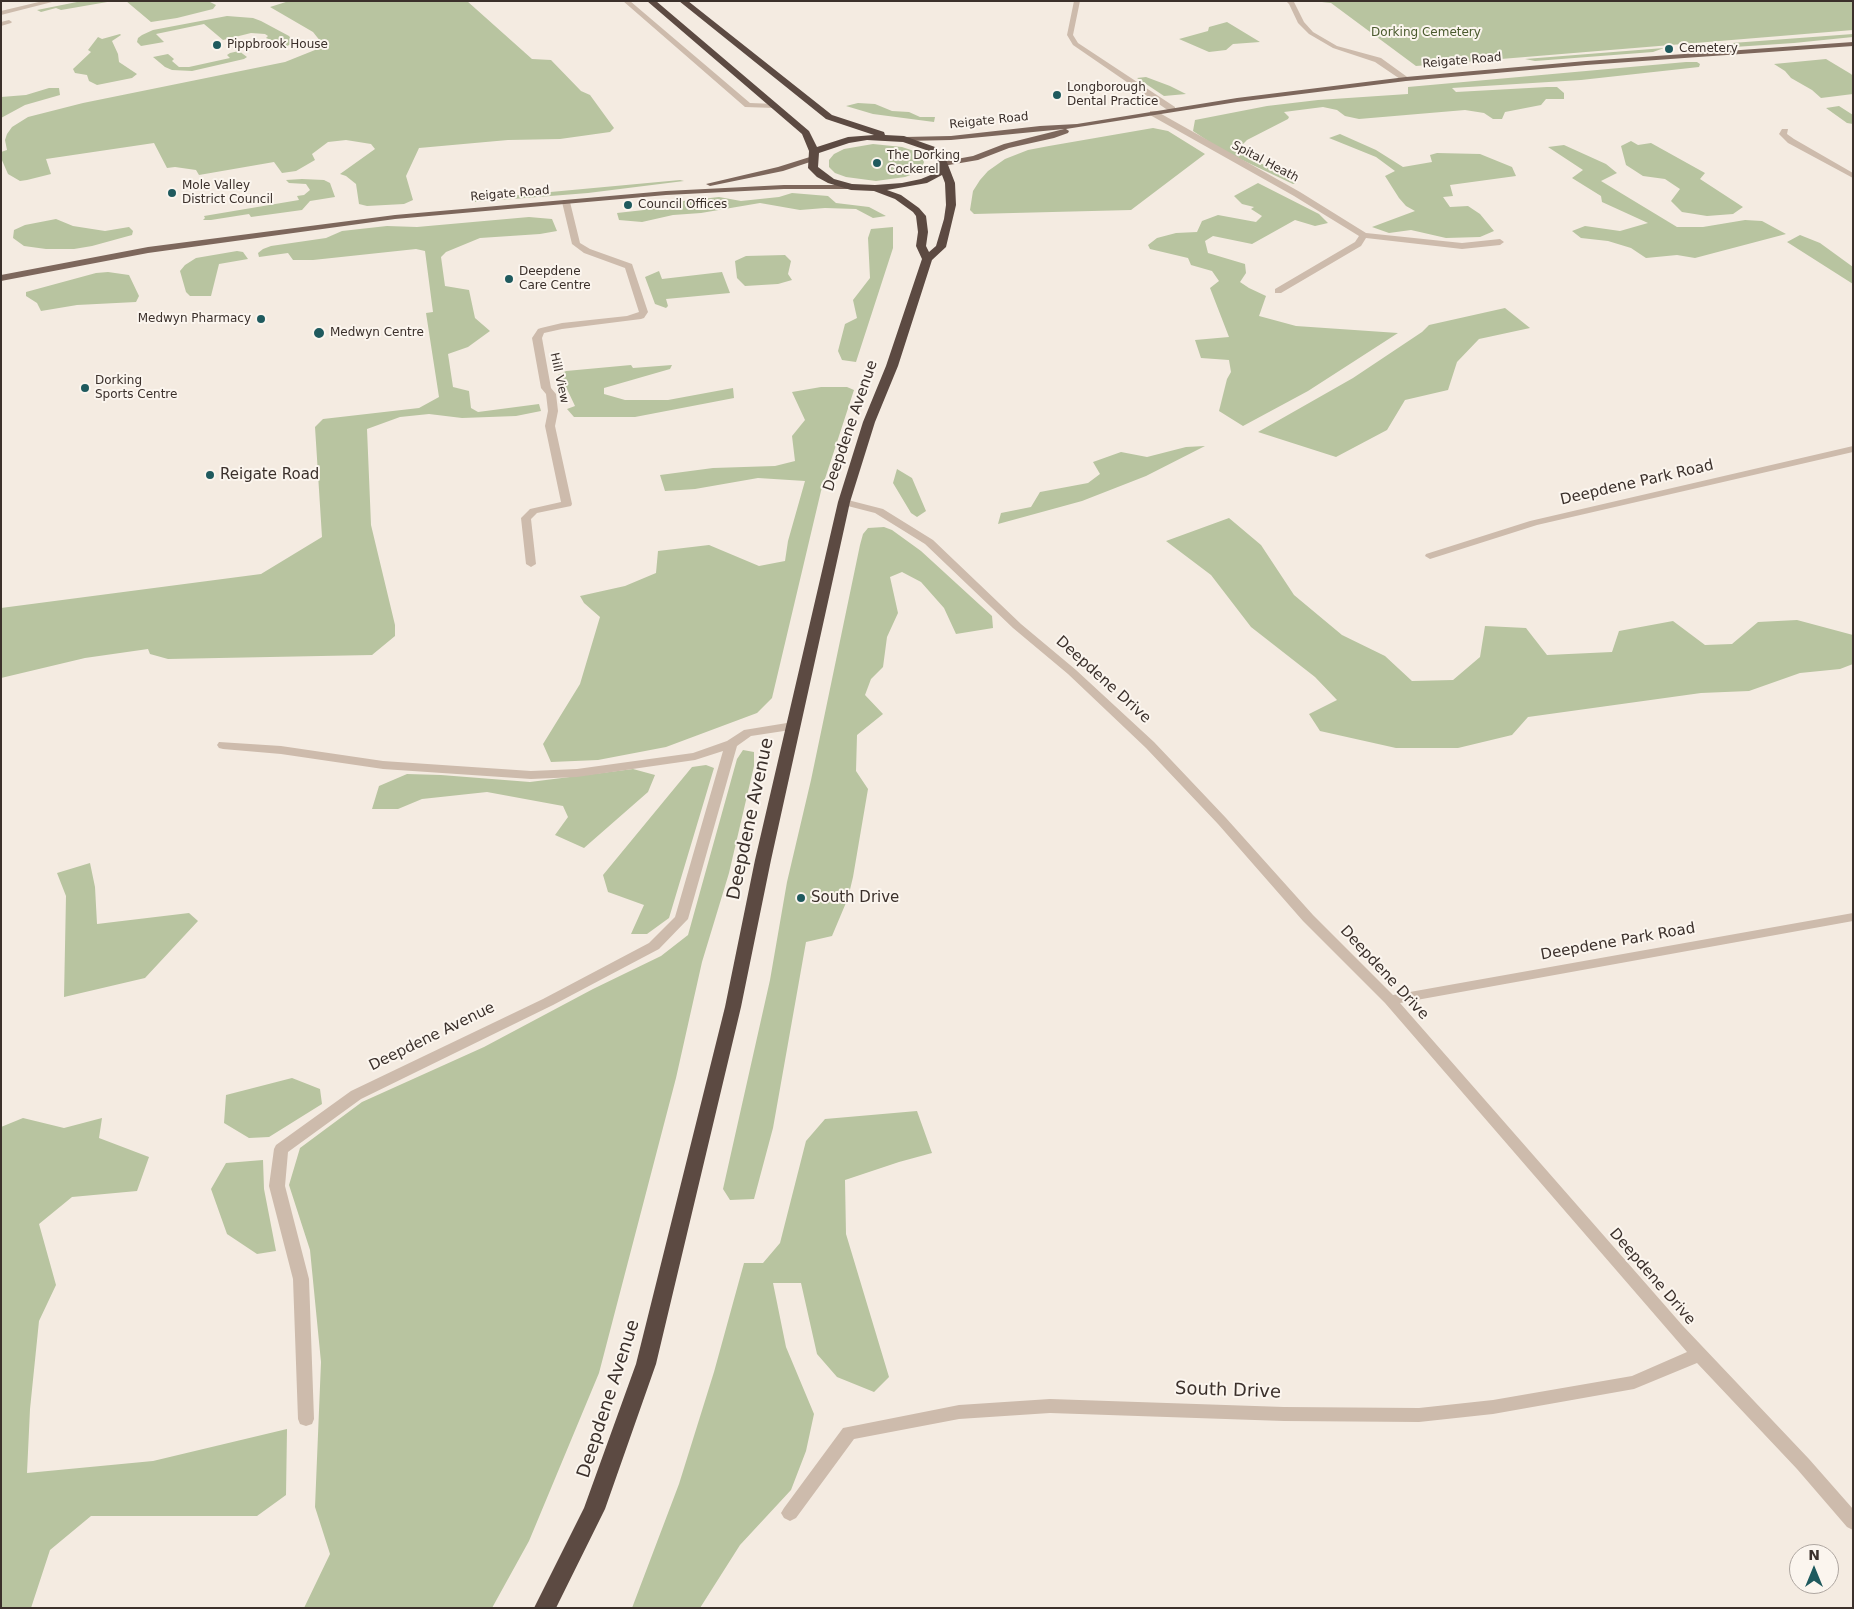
<!DOCTYPE html>
<html>
<head>
<meta charset="utf-8">
<style>
	body { margin:0 }
	#map { position:relative; width:1854px; height:1609px; overflow:hidden; background:#f4ebe1; font-family:"DejaVu Sans",sans-serif }
	canvas { display:block }
	.frame { position:absolute; inset:0; border:2px solid #3b302b; pointer-events:none }
	.north { position:absolute; left:1789px; top:1544px; width:50px; height:50px; box-sizing:border-box; background:#fbf5ee; border:1px solid #aea6a0; border-radius:50%; rotate:0deg; font-size:14px; font-weight:700; line-height:20px; text-align:center; color:#3b302b }
	.north::after { content:''; display:block; margin:auto; width:18px; height:22px; background:#1f5a5e; clip-path:polygon(50% 0,100% 100%,50% 72%,0 100%) }
</style>
</head>
<body>
<div id="map">
<canvas width="1854" height="1609"></canvas>
<div class="frame"></div>
<div class="north">N</div>
</div>
<script>
const g = document.querySelector('canvas').getContext('2d');
g.lineJoin = 'round';
function fillPath(path, color) {
  g.fillStyle = color;
  g.fill(path, 'evenodd');
}
function poly(rows) {
  const path = new Path2D();
  for (const r of rows) {
    path.moveTo(r[0], r[1]);
    for (let i = 2; i < r.length; i += 2) path.lineTo(r[i], r[i + 1]);
  }
  return path;
}
function strokePath(path, color, width, dash) {
  g.strokeStyle = color;
  g.lineWidth = width;
  g.lineCap = dash ? 'butt' : 'round';
  g.setLineDash(dash || []);
  g.stroke(path);
}
function label(font, color, halo, rows, align = 'center') {
  g.font = font + ' "DejaVu Sans",sans-serif';
  g.lineWidth = 4;
  g.setLineDash([]);
  g.textBaseline = 'middle';
  g.strokeStyle = halo;
  g.fillStyle = color;
  for (const [text, x, y, turn = 0] of rows) {
    g.save();
    g.translate(x, y);
    g.rotate((+turn || 0) * Math.PI / 180);
    g.textAlign = isNaN(turn) ? turn : align;
    if (halo) g.strokeText(text, 0, 0);
    g.fillText(text, 0, 0);
    g.restore();
  }
}
fillPath(poly([
	[82,1,113,1,61,10,56,8,41,12,37,10],
	[126,1,208,1,216,5,213,9,177,18,151,22],
	[289,1,467,1,532,59,551,60,581,91,590,95,614,128,610,132,560,139,508,140,419,148,406,176,413,200,404,204,367,206,359,204,356,184,346,176,340,174,375,149,371,144,346,140,328,142,312,154,315,160,296,171,282,173,274,162,199,175,196,170,175,167,167,168,154,143,46,159,51,174,27,180,20,181,8,174,1,158,1,152,7,150,5,140,7,134,12,127,28,117,83,103,285,62,315,50,321,42,313,32,270,7],
	[1313,1,1853,1,1853,30,1416,66,1331,3],
	[227,16,253,18,261,21,289,36,292,40,291,44,285,47,267,50,260,46,272,44,274,41,266,38,268,36,265,34,251,33,223,40,204,24,156,34,164,42,141,46,137,42,138,38,142,35,153,30],
	[1227,22,1260,42,1233,44,1226,50,1209,52,1179,39,1208,31,1209,27],
	[120,34,121,35,112,41,118,54,119,62,137,74,132,78,97,85,89,81,87,75,75,73,73,69,91,52,88,50,98,37,102,39],
	[1853,34,1853,37,1794,43,1719,48,1692,46],
	[1664,48,1653,52,1535,61,1525,59],
	[239,51,247,57,244,59,192,71,172,70,165,67,153,57,168,54,174,59,172,61,179,67,189,67,230,58,227,55,230,53],
	[1826,59,1851,74,1853,76,1853,94,1821,98,1812,90,1791,78,1785,71,1774,64],
	[1686,62,1697,62,1700,64,1699,67,1581,80,1452,88,1456,92,1547,87,1557,87,1564,93,1564,99,1546,99,1541,105,1505,112,1502,119,1493,119,1484,113,1465,110,1359,119,1345,116,1337,110,1323,107,1284,112,1289,117,1288,119,1247,140,1242,145,1241,152,1296,183,1293,184,1223,151,1193,131,1195,120,1267,106,1318,100,1408,94,1408,87],
	[1146,77,1170,86,1186,94,1164,96,1137,78],
	[49,88,59,88,60,95,25,105,1,118,1,97,26,95],
	[858,103,875,104,892,111,909,112,920,117,935,117,934,122,873,114,846,106],
	[1839,106,1853,115,1853,124,1847,123,1826,108],
	[1153,128,1168,131,1205,154,1131,210,974,214,970,210,973,191,980,180,988,171,1005,159,1028,150,1049,146],
	[1340,134,1376,150,1403,167,1432,162,1430,155,1437,153,1480,154,1512,167,1516,176,1450,185,1453,196,1443,197,1450,207,1468,206,1480,214,1494,231,1480,237,1446,238,1411,230,1389,233,1372,227,1415,211,1406,206,1399,198,1385,176,1395,171,1376,157,1329,138],
	[1631,141,1638,145,1651,143,1705,173,1700,179,1743,207,1733,214,1707,216,1682,212,1671,201,1680,189,1665,179,1643,176,1626,165,1621,146],
	[873,144,902,147,914,151,921,156,924,162,922,168,916,173,905,177,876,181,846,177,835,173,829,167,829,160,834,154,844,149],
	[1564,145,1606,164,1617,173,1601,181,1677,227,1703,227,1745,220,1762,221,1786,234,1695,258,1677,255,1646,258,1631,248,1608,241,1581,238,1572,231,1585,226,1620,231,1648,223,1602,202,1601,196,1572,178,1583,170,1548,147],
	[302,179,324,180,330,183,335,197,310,201,302,210,251,217,249,214,211,220,203,220,205,218,204,216,299,200,297,196,304,195,310,190,306,184,289,183,286,180],
	[680,180,684,181,588,193,475,202,475,199],
	[1258,183,1319,214,1328,223,1315,226,1295,220,1252,244,1213,236,1205,241,1208,253,1245,264,1246,273,1240,282,1249,288,1266,296,1259,316,1296,326,1398,333,1308,391,1243,426,1219,411,1227,379,1231,372,1229,360,1201,358,1195,340,1229,337,1210,288,1219,281,1212,271,1191,265,1188,258,1150,249,1148,245,1157,238,1176,233,1197,232,1202,221,1218,215,1256,222,1262,216,1251,209,1254,207,1242,204,1234,196],
	[792,193,828,196,836,203,869,207,886,216,873,218,856,209,825,208,800,210,760,203,701,213,673,215,642,222,619,220,617,213,644,210,656,204,719,197,741,201,779,197],
	[529,217,552,219,557,231,540,234,480,238,446,252,441,257,445,286,469,290,475,318,490,331,468,347,448,354,453,387,469,391,471,408,478,412,539,404,541,411,516,416,462,418,429,414,400,417,367,429,371,525,395,625,395,636,372,655,168,659,150,654,148,649,85,658,1,678,1,608,261,574,322,537,315,427,323,419,419,408,439,397,426,313,433,312,425,251,416,249,313,260,293,260,288,253,259,257,258,253,263,249,271,246,326,238,342,231,387,226,417,227],
	[56,219,73,226,105,231,129,227,133,231,132,235,92,246,74,249,46,249,24,246,13,238,14,230,25,225],
	[893,227,893,248,856,362,842,360,838,351,845,324,857,318,853,300,870,278,868,238,871,229],
	[1800,235,1820,243,1853,267,1853,284,1787,242],
	[237,251,243,252,248,259,219,264,211,296,190,296,186,292,180,271,185,265,196,258],
	[785,255,791,261,788,274,792,280,778,284,745,286,737,278,735,261,746,256],
	[659,271,662,279,722,272,730,293,666,299,668,306,666,308,655,304,645,277],
	[108,272,129,275,139,296,136,302,77,305,41,311,37,303,26,296,26,292,96,273],
	[1505,308,1530,328,1479,339,1457,362,1448,390,1405,400,1387,430,1336,457,1258,432,1353,378,1422,332,1429,325],
	[631,365,633,368,672,365,670,369,604,388,604,394,625,400,668,400,733,388,734,398,635,417,574,417,567,409,575,406,566,387,558,375,566,371],
	[821,387,847,387,854,390,821,491,772,698,757,713,666,747,598,760,551,762,543,744,580,684,600,617,584,603,580,596,625,586,656,573,658,551,709,545,759,566,785,561,788,541,805,481,758,478,695,489,665,491,660,475,713,468,775,466,795,461,792,436,805,420,792,392],
	[1205,446,1146,476,1082,501,998,524,1001,513,1031,507,1040,492,1088,483,1100,474,1093,462,1121,452,1147,457,1186,447],
	[897,469,912,478,926,511,917,517,911,513,893,483],
	[1229,518,1261,545,1294,595,1342,635,1385,656,1412,681,1453,680,1480,657,1485,626,1526,628,1547,655,1612,652,1619,631,1673,621,1705,645,1732,644,1758,622,1797,620,1853,635,1853,664,1840,669,1800,673,1749,691,1701,693,1528,717,1512,735,1458,748,1396,748,1320,731,1309,714,1337,700,1315,677,1251,627,1211,575,1166,541],
	[884,527,892,530,921,551,992,616,993,628,956,634,944,608,921,582,902,572,890,577,898,613,887,637,883,667,871,679,865,695,883,714,857,735,856,771,868,789,853,877,848,898,832,936,806,942,773,1128,754,1199,730,1200,723,1189,770,980,787,882,811,780,860,545,863,534,868,528],
	[743,750,754,752,754,766,729,873,702,962,676,1078,599,1373,529,1541,492,1608,304,1608,330,1554,315,1507,321,1362,310,1250,289,1185,300,1148,362,1102,484,1047,593,989,661,956,688,935,737,759],
	[706,765,714,768,669,918,647,934,631,934,644,905,608,892,603,875,692,767],
	[633,769,655,775,648,792,584,848,555,835,568,817,563,806,487,792,422,799,398,809,372,809,379,786,407,774,441,775,530,782],
	[90,863,95,887,97,924,189,913,198,921,145,978,64,997,66,896,57,873],
	[292,1078,320,1089,322,1104,269,1137,249,1138,224,1123,226,1095],
	[917,1111,932,1153,899,1162,845,1180,846,1234,889,1377,874,1392,837,1377,817,1354,801,1283,773,1283,786,1347,814,1414,806,1451,791,1490,740,1545,700,1608,632,1608,679,1484,714,1372,744,1263,763,1263,780,1243,806,1141,825,1119],
	[23,1118,64,1128,102,1118,99,1138,149,1157,137,1191,72,1197,39,1224,56,1285,39,1321,30,1409,27,1473,153,1461,287,1429,286,1495,257,1516,91,1516,50,1550,31,1608,1,1608,1,1127],
	[263,1160,264,1189,276,1251,257,1254,227,1234,211,1189,226,1163]
]), '#b8c4a0');
fillPath(poly([
	[43,1,56,1,1,15,1,11,43,1],
	[623,1,630,1,750,103,775,104,779,106,775,108,745,107,623,1],
	[1074,1,1080,1,1073,35,1078,43,1175,107,1175,111,1169,111,1073,45,1067,35,1074,1],
	[1286,1,1294,2,1304,22,1313,32,1337,46,1381,58,1410,79,1403,81,1375,62,1333,48,1309,34,1298,23,1289,4,1286,1],
	[9,20,12,22,11,23,1,26,1,22,9,20],
	[1150,111,1156,111,1300,192,1366,233,1462,243,1500,239,1504,242,1500,245,1462,249,1366,238,1361,246,1281,293,1275,293,1275,289,1355,242,1359,236,1294,196,1150,115,1150,111],
	[1782,129,1788,129,1787,134,1794,139,1853,173,1853,178,1788,143,1779,134,1782,129],
	[563,200,570,202,580,243,590,249,632,264,648,312,644,318,641,319,562,329,544,333,542,338,551,388,556,394,558,411,555,426,572,504,571,506,537,513,531,519,536,564,531,567,526,564,521,518,530,509,561,502,545,426,548,411,546,394,541,388,532,338,538,329,541,328,562,323,627,316,639,312,625,268,584,253,572,244,562,202,563,200],
	[1853,446,1853,452,1537,525,1430,559,1425,556,1426,554,1530,521,1853,446],
	[844,499,883,509,933,540,1021,624,1076,670,1154,742,1226,818,1313,915,1393,995,1853,913,1853,921,1400,1003,1683,1326,1809,1459,1853,1509,1853,1530,1847,1527,1797,1469,1697,1363,1634,1389,1493,1414,1419,1422,1284,1421,1050,1413,959,1419,854,1439,796,1518,790,1521,784,1518,781,1513,784,1508,843,1428,959,1405,1050,1399,1284,1407,1419,1408,1493,1400,1632,1376,1687,1352,1385,1003,1303,921,1218,824,1146,748,1068,674,1013,628,925,544,875,513,840,504,839,502,840,500,844,499],
	[793,722,797,723,799,726,797,729,751,736,737,746,688,919,659,949,553,1005,361,1099,288,1152,285,1186,309,1279,314,1419,312,1424,306,1426,300,1424,298,1419,293,1279,269,1186,274,1149,276,1145,351,1091,543,999,649,943,675,917,723,751,695,760,577,777,531,779,383,769,281,754,223,749,219,748,217,745,219,742,281,746,383,761,531,771,577,769,693,753,727,741,744,730,793,722]
]), '#cdbbac');
fillPath(poly([
	[1853,42,1853,46,1586,65,1406,81,1237,102,1066,129,1069,131,1068,133,1054,138,1009,148,978,160,943,166,940,166,940,162,973,156,1004,144,1064,129,951,140,904,141,900,139,904,137,951,136,1040,126,1077,124,1237,98,1406,77,1586,61,1853,42],
	[813,156,817,158,816,160,783,171,710,186,706,184,778,167,813,156],
	[784,185,851,185,855,187,851,189,784,189,666,195,395,219,148,253,1,281,1,275,148,247,395,215,666,191,784,185]
]), '#7d675c');
fillPath(poly([
	[647,1,656,1,809,131,817,147,848,137,874,135,826,119,679,1,688,1,832,115,884,132,885,135,904,136,935,147,945,157,955,183,956,205,946,247,932,260,898,366,875,422,850,502,771,860,741,1007,656,1364,605,1509,556,1608,534,1608,584,1508,636,1364,725,1007,755,860,838,502,863,422,886,366,922,259,916,246,918,232,916,216,913,212,895,199,874,191,851,190,828,183,817,177,808,168,809,151,802,134,647,1],
	[867,140,903,142,929,151,936,158,939,168,933,174,921,179,902,183,875,185,852,184,834,179,818,167,819,153,849,143,867,140],
	[942,175,945,183,946,205,944,219,936,246,929,252,926,246,928,232,926,216,919,208,901,195,887,190,927,183,942,175]
]), '#5c4a42');
for (const [x, y, r, color] of [
	[217,45,5,"#1f5a5e"],
	[1669,49,5,"#1f5a5e"],
	[1057,95,5,"#1f5a5e"],
	[877,163,5,"#1f5a5e"],
	[172,193,5,"#1f5a5e"],
	[628,205,5,"#1f5a5e"],
	[509,279,5,"#1f5a5e"],
	[261,319,5,"#1f5a5e"],
	[319,333,6,"#1f5a5e"],
	[85,388,5,"#1f5a5e"],
	[210,475,5,"#1f5a5e"],
	[801,898,5,"#1f5a5e"]
]) {
  const dot = new Path2D();
  dot.arc(x, y, r, 0, 2 * Math.PI);
  g.fillStyle = color;
  g.fill(dot);
  strokePath(dot, '#fbf5ee', 2);
}
label('12px', '#4a5a2e', '#fbf5ee', [
	["Dorking Cemetery",1426,33]
]);
label('12px', '#3b302b', '#fbf5ee', [
	["Pippbrook House",227,45],
	["Cemetery",1679,49],
	["Longborough",1067,88],
	["Dental Practice",1067,102],
	["The Dorking",887,156],
	["Cockerel",887,170],
	["Mole Valley",182,186],
	["District Council",182,200],
	["Council Offices",638,205],
	["Deepdene",519,272],
	["Care Centre",519,286],
	["Medwyn Pharmacy",251,319,"right"],
	["Medwyn Centre",330,333],
	["Dorking",95,381],
	["Sports Centre",95,395]
], 'left');
label('12px', '#3b302b', '#fbf5ee', [
	["Reigate Road",1462,61,-5],
	["Reigate Road",989,121,-6],
	["Spital Heath",1265,162,28],
	["Reigate Road",510,194,-5],
	["Hill View",559,378,78]
]);
label('15px', '#3b302b', '#fbf5ee', [
	["Deepdene Avenue",851,426,-71],
	["Deepdene Park Road",1637,483,-13],
	["Deepdene Drive",1103,680,42],
	["Deepdene Park Road",1618,942,-10],
	["Deepdene Drive",1384,973,47],
	["Deepdene Avenue",432,1037,-26],
	["Deepdene Drive",1652,1277,49]
]);
label('15px', '#3b302b', '#fbf5ee', [
	["Reigate Road",220,475],
	["South Drive",811,898]
], 'left');
label('18px', '#3b302b', '#fbf5ee', [
	["Deepdene Avenue",751,819,-78],
	["South Drive",1228,1391,2],
	["Deepdene Avenue",609,1399,-72]
]);
</script>
</body>
</html>
